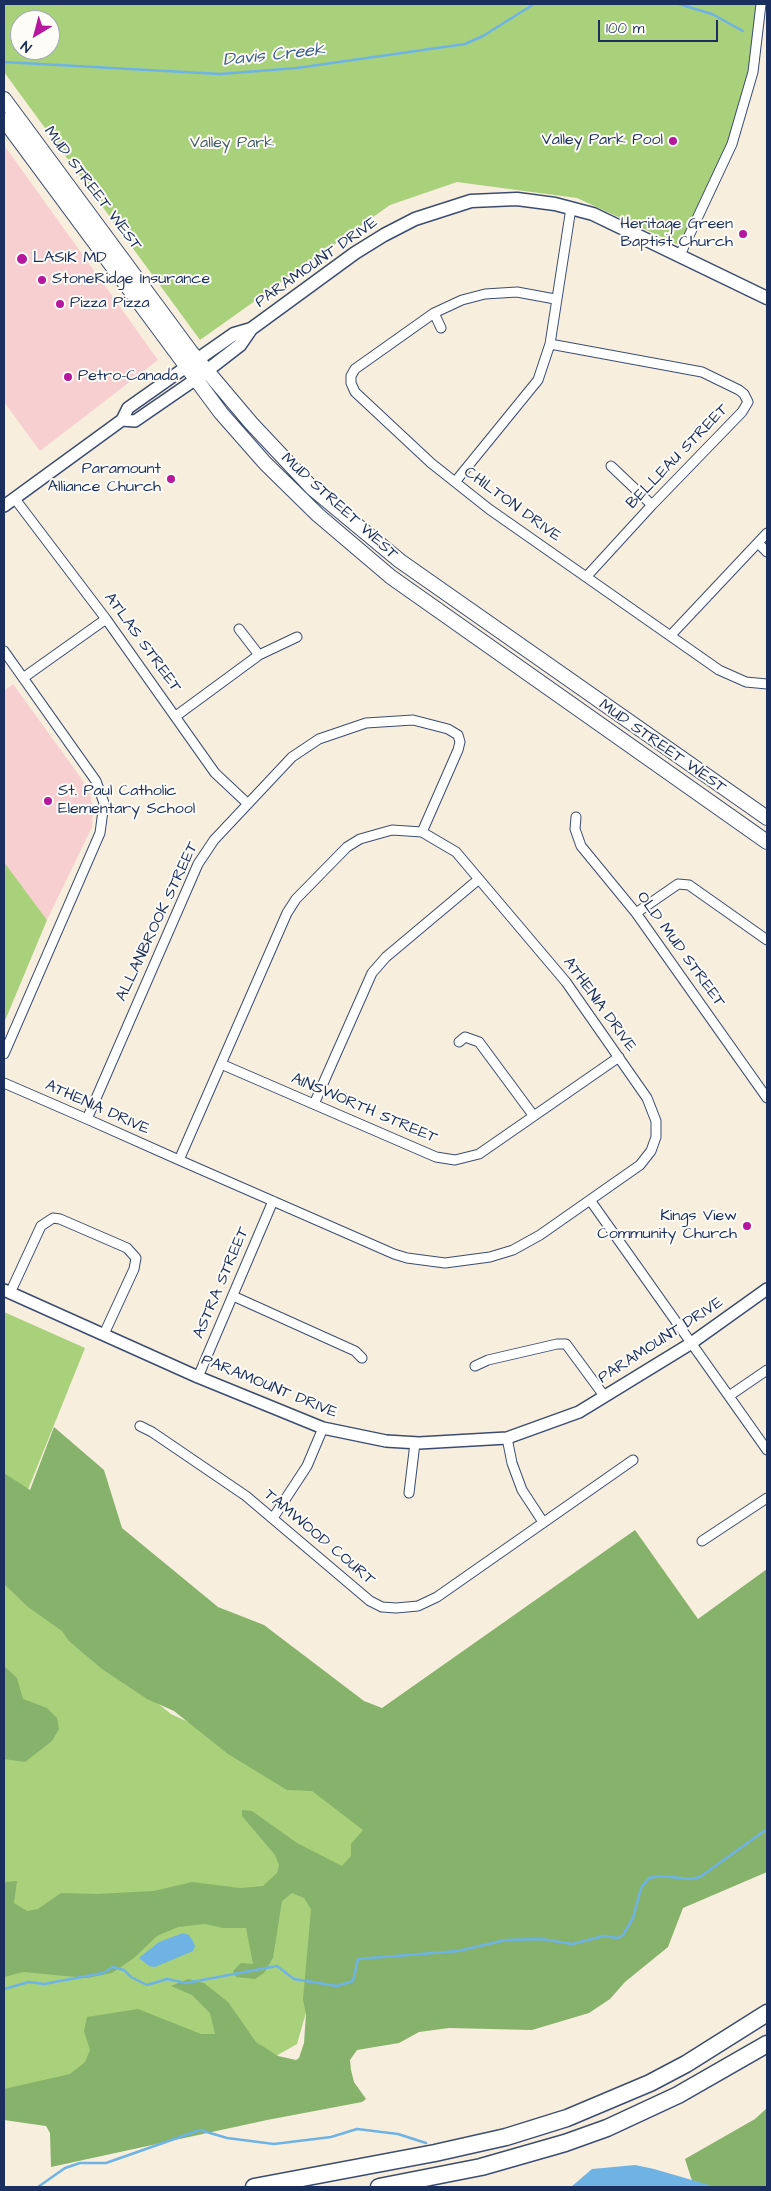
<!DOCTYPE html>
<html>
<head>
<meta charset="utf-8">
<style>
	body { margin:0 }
	#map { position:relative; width:771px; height:2191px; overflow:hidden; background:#f7eedd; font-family:"Architects Daughter",sans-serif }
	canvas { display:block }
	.frame { position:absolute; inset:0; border:5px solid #1b2f5e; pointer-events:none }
	.north { position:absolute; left:10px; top:10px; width:50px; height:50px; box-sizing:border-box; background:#fdfcf7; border:1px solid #a3aaba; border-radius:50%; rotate:217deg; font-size:14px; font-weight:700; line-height:20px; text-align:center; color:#1b2f5e }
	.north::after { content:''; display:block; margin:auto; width:18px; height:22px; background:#b5179e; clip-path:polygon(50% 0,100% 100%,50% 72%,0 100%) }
	.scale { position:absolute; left:598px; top:20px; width:120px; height:22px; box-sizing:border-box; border:2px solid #1b2f5e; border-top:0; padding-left:6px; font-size:15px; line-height:18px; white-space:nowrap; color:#1b2f5e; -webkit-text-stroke:4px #fdfcf7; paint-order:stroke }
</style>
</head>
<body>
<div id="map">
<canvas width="771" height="2191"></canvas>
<div class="frame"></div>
<div class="north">N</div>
<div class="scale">100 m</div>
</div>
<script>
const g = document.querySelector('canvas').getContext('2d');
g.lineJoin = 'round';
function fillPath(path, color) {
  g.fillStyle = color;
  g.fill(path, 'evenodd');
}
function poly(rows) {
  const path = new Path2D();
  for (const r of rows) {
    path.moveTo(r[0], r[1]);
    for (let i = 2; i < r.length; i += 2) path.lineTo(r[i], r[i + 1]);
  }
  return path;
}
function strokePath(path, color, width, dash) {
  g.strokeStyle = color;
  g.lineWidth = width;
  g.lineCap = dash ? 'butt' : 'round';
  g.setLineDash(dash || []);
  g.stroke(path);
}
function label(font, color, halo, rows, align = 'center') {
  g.font = font + ' "Architects Daughter",sans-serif';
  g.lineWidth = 4;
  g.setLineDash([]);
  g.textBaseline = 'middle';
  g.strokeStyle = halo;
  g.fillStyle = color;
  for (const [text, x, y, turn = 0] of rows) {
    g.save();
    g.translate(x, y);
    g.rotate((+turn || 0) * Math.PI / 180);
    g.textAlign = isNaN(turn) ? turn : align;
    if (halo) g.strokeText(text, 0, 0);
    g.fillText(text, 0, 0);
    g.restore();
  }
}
fillPath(poly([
	[4,145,158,360,40,451,4,402],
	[13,684,81,778,90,793,93,810,92,827,47,920,4,862,4,691]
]), '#f7cfd0');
fillPath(poly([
	[4,4,760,4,751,69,723,155,679,245,577,198,457,182,390,205,200,340,4,72],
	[20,20,50,20,50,50,20,50],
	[4,862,47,920,4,1023],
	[4,1312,85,1348,23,1502,4,1487],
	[4,1581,171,1714,312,1779,378,1829,329,1933,297,2044,269,2060,4,2107]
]), '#a9d07b');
fillPath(poly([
	[54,1427,104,1470,122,1528,218,1607,264,1625,364,1701,382,1708,635,1530,698,1619,767,1569,767,1872,683,1908,668,1947,625,1982,610,1999,589,2013,532,2030,449,2028,419,2032,399,2043,357,2050,350,2060,351,2070,354,2082,366,2099,362,2102,267,2120,51,2167,50,2133,46,2126,4,2120,4,2089,70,2074,85,2062,90,2050,84,2031,87,2017,138,2009,201,2034,215,2034,210,2013,192,1995,171,1986,188,1979,204,1983,228,2002,256,2042,278,2056,296,2060,299,2058,304,2043,306,2014,303,2000,311,1909,304,1898,292,1893,282,1901,273,1958,264,1973,255,1979,236,1977,233,1971,241,1963,253,1964,246,1928,223,1928,205,1924,178,1927,157,1936,134,1958,112,1973,87,1978,23,1972,4,1977,4,1882,17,1881,14,1903,27,1911,38,1909,61,1893,97,1894,154,1891,192,1882,240,1888,263,1886,277,1873,279,1865,275,1855,242,1816,242,1810,252,1811,297,1843,342,1866,351,1856,351,1844,363,1830,312,1791,287,1790,228,1754,174,1711,147,1699,102,1669,69,1641,62,1631,28,1607,4,1584,4,1473,30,1490],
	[4,1666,17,1678,23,1699,47,1708,57,1718,59,1729,52,1741,25,1762,4,1759],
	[767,2108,767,2187,694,2187,685,2159,755,2119]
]), '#86b26b');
fillPath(poly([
	[183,1933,189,1935,193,1941,195,1946,193,1951,155,1967,149,1966,139,1958,159,1942],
	[635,2165,654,2169,716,2187,571,2187,592,2169]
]), '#6fb3e5');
strokePath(poly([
	[679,4,712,14,743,31],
	[4,62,220,74,297,68,465,44,483,36,534,4],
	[4,1989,29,1982,44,1984,103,1973,113,1967,124,1970,131,1977,147,1985,167,1979,186,1983,277,1966,294,1979,337,1986,353,1981,358,1959,458,1951,506,1940,541,1939,572,1944,604,1936,618,1938,623,1935,633,1918,641,1888,649,1878,660,1876,691,1879,700,1877,767,1829],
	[38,2187,65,2168,80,2163,106,2163,200,2130,227,2138,274,2144,331,2137,357,2129,398,2134,426,2143]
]), '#6fb3e5', 2.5);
const minor = poly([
	[680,255,732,144,753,72,761,4],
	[555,299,517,292,485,294,462,300,434,313,355,369,351,376,351,383,355,392,431,463,489,509,719,670,746,682,767,684],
	[434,313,441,328],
	[550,344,702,372,739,390,744,394,748,402,742,412,652,505,587,576],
	[611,466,652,505],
	[455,482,538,380,550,344,571,208],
	[15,499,106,619,215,773,247,803],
	[758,543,767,552],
	[239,629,259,655],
	[671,635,767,533],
	[4,651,96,781,104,803,100,833,4,1054],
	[23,678,106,619],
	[176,716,259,655,297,637],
	[576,817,575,829,581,846,636,913,767,1098],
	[636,913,678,884,689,885,767,940],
	[459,1042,465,1037,479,1042,533,1115],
	[221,1064,436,1157,455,1160,479,1154,619,1057],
	[4,1083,87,1119,179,1160,394,1254,407,1258,445,1263,490,1257,513,1250,540,1235,640,1165,651,1151,656,1137,656,1121,647,1098,566,982,456,852,422,832,392,830,360,839,347,847,296,899,287,913,179,1160],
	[314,1104,372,973,386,957,479,879],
	[87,1119,198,864,214,840,292,757,319,739,366,723,413,720,448,729,458,735,460,742,458,750,422,832],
	[590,1200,767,1450],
	[10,1293,41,1226,53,1218,60,1219,127,1248,136,1258,134,1269,104,1334],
	[233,1296,355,1351,362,1358],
	[475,1366,488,1360,557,1344,566,1344,605,1397],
	[198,1377,273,1201],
	[729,1396,767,1370],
	[140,1426,152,1432,246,1496,370,1601,382,1607,396,1608,418,1606,437,1597,633,1460],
	[507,1438,512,1463,522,1490,543,1522],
	[409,1493,415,1443],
	[273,1518,307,1466,323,1428],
	[702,1541,767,1498]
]);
const tertiary = poly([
	[122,420,135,421,196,379],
	[4,506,122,420,128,408,186,367],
	[4,1290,198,1377,323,1428,386,1441,419,1443,507,1438,579,1412,690,1344,767,1289]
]);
const secondary = poly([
	[191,364,234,334,251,329,355,253,384,235,415,219,471,201,517,199,555,204,593,214,767,298],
	[200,376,240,345,251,329]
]);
const primary = poly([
	[4,99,191,352,251,423,312,488,400,561,767,818],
	[4,120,221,413,265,463,318,515,391,577,767,842]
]);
const motorway = poly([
	[254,2187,435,2153,506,2137,567,2118,650,2083,686,2064,767,2013],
	[379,2187,481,2167,565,2143,607,2128,678,2095,767,2044]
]);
strokePath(minor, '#3c4c71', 11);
strokePath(tertiary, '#3c4c71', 14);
strokePath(secondary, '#3c4c71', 15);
strokePath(primary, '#3c4c71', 16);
strokePath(motorway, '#3c4c71', 19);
strokePath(minor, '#fff', 9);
strokePath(tertiary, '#fff', 11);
strokePath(secondary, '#fff', 12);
strokePath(primary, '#fff', 14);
strokePath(motorway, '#fff', 16);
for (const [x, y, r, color] of [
	[673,141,5,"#b5179e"],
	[743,234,5,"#b5179e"],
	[22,259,6,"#b5179e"],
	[42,280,5,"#b5179e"],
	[60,304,5,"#b5179e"],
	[68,377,5,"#b5179e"],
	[171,479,5,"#b5179e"],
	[48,801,5,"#b5179e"],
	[747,1226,5,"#b5179e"]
]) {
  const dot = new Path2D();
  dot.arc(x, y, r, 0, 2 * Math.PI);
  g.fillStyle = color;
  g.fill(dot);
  strokePath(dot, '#fdfcf7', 2);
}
label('16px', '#1b2f5e', '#fdfcf7', [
	["Valley Park Pool",663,141,"right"],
	["Heritage Green",733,225,"right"],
	["Baptist Church",733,243,"right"],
	["LASIK MD",33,259],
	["StoneRidge Insurance",52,280],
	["Pizza Pizza",70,304],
	["Petro-Canada",78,377],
	["Paramount",161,470,"right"],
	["Alliance Church",161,488,"right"],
	["St. Paul Catholic",58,792],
	["Elementary School",58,810],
	["Kings View",737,1217,"right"],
	["Community Church",737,1235,"right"]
], 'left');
label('16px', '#465f67', '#fdfcf7', [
	["Valley Park",232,144]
]);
label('16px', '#1b2f5e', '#fdfcf7', [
	["MUD STREET WEST",92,189,53],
	["PARAMOUNT DRIVE",317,263,-35],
	["BELLEAU STREET",678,457,-46],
	["CHILTON DRIVE",512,505,36],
	["MUD STREET WEST",339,507,42],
	["ATLAS STREET",142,643,54],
	["MUD STREET WEST",662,747,35],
	["ALLANBROOK STREET",158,922,-65],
	["OLD MUD STREET",680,950,54],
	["ATHENIA DRIVE",599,1005,54],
	["ATHENIA DRIVE",97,1108,24],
	["AINSWORTH STREET",364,1109,23],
	["ASTRA STREET",222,1283,-67],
	["PARAMOUNT DRIVE",661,1341,-33],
	["PARAMOUNT DRIVE",269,1387,22],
	["TAMWOOD COURT",319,1538,40]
]);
label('italic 18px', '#385d8d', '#fdfcf7', [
	["Davis Creek",274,56,-6]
]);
</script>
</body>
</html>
